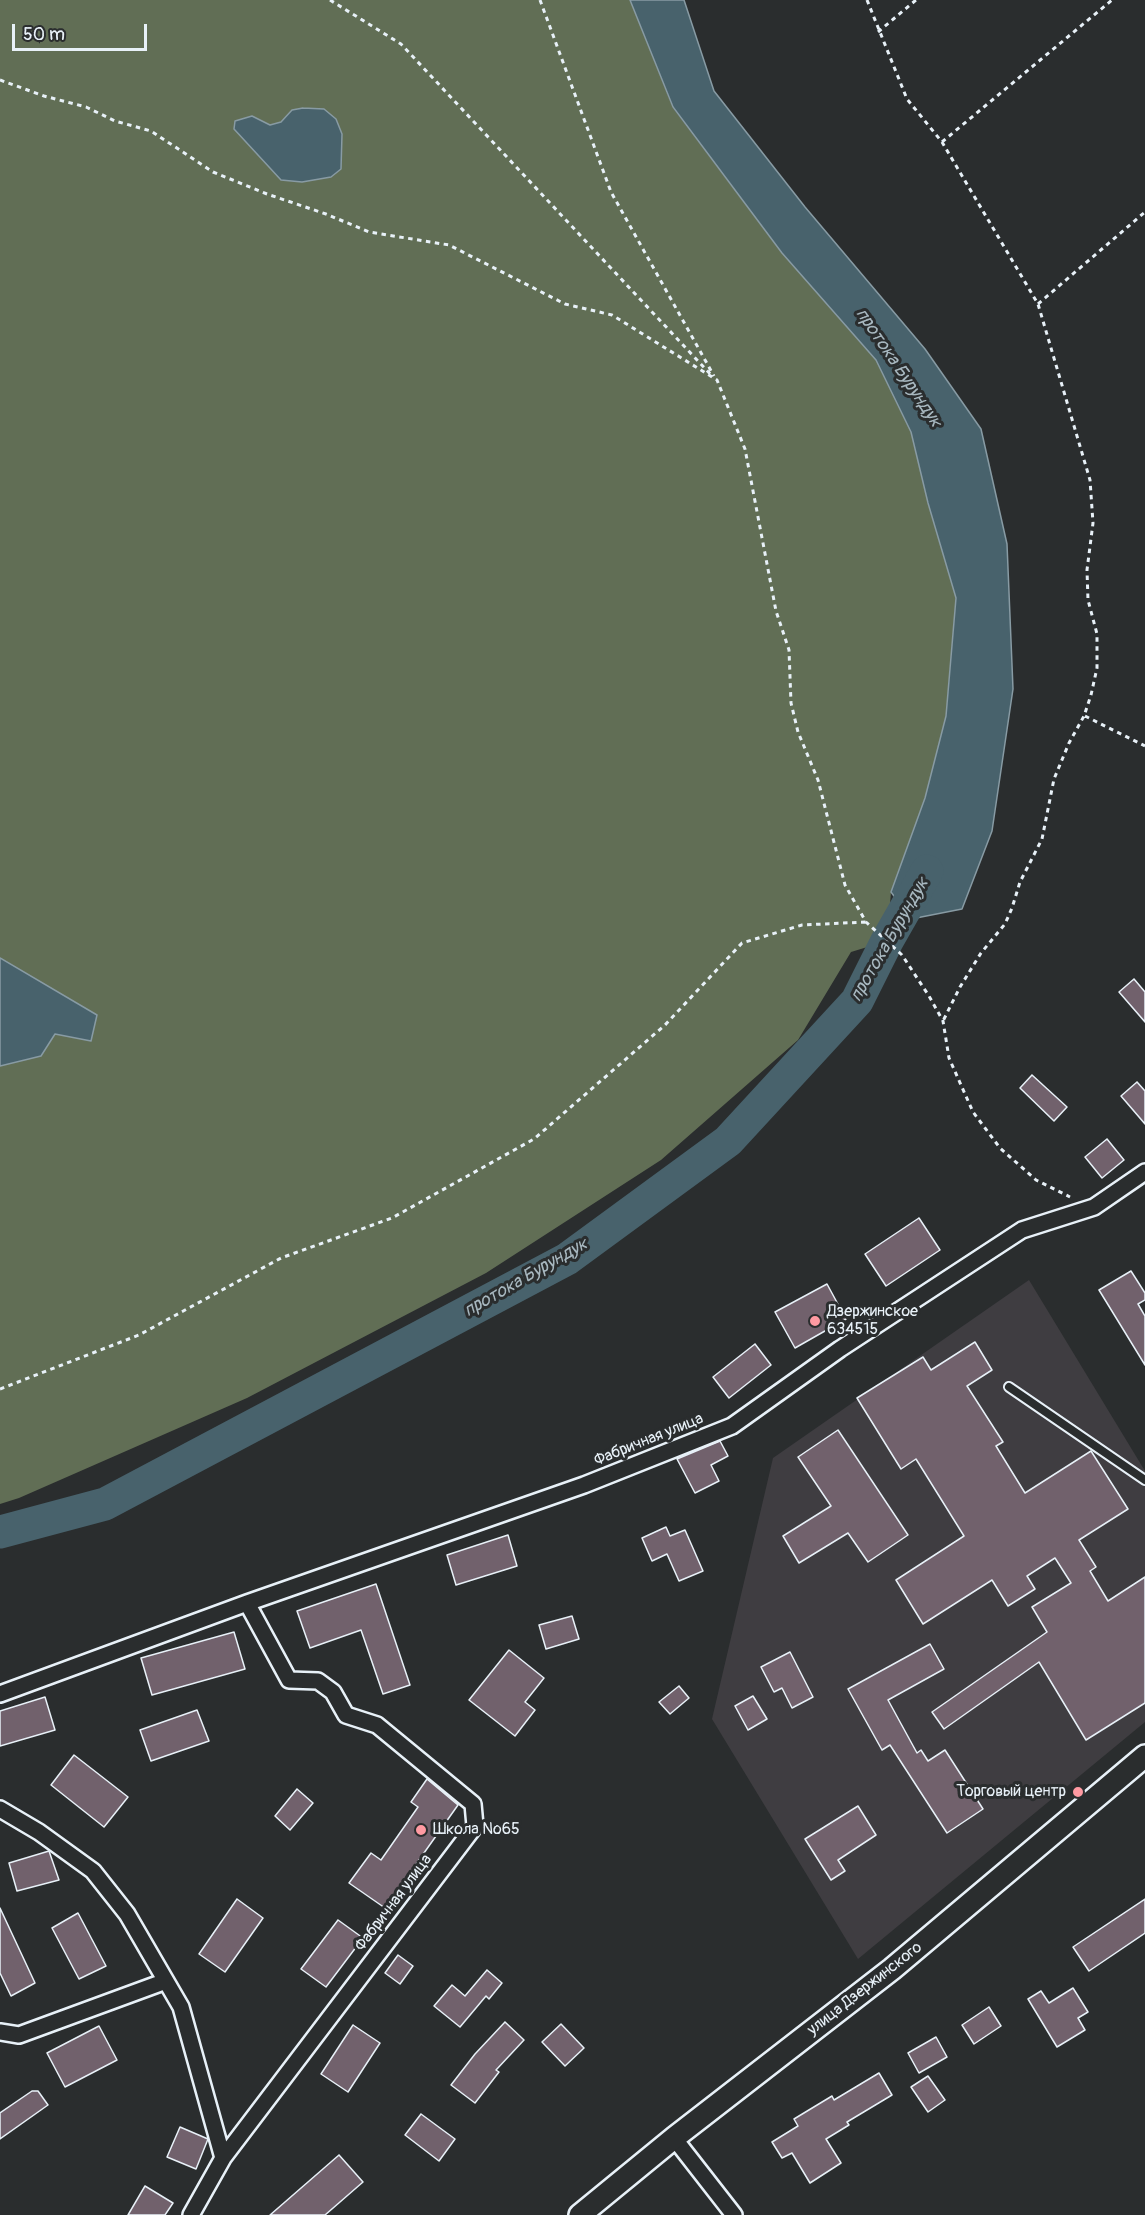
<!DOCTYPE html>
<html>
<head>
<meta charset="utf-8">
<style>
	body { margin:0 }
	#map { position:relative; width:1145px; height:2215px; overflow:hidden; background:#2a2d2e; font-family:Pangolin,sans-serif }
	canvas { display:block }
	.scale { position:absolute; left:12px; top:24px; width:135px; height:27px; box-sizing:border-box; border:3px solid #e8f1f8; border-top:0; padding-left:8px; font-size:18px; line-height:21px; white-space:nowrap; color:#e8f1f8; -webkit-text-stroke:4px #2a2d2e; paint-order:stroke }
</style>
</head>
<body>
<div id="map">
<canvas width="1145" height="2215"></canvas>
<div class="scale">50 m</div>
</div>
<script>
const g = document.querySelector('canvas').getContext('2d');
g.lineJoin = 'round';
function fillPath(path, color) {
  g.fillStyle = color;
  g.fill(path, 'evenodd');
}
function poly(rows) {
  const path = new Path2D();
  for (const r of rows) {
    path.moveTo(r[0], r[1]);
    for (let i = 2; i < r.length; i += 2) path.lineTo(r[i], r[i + 1]);
  }
  return path;
}
function strokePath(path, color, width, dash) {
  g.strokeStyle = color;
  g.lineWidth = width;
  g.lineCap = dash ? 'butt' : 'round';
  g.setLineDash(dash || []);
  g.stroke(path);
}
function label(font, color, halo, rows, align = 'center') {
  g.font = font + ' Pangolin,sans-serif';
  g.lineWidth = 6;
  g.setLineDash([]);
  g.textBaseline = 'middle';
  g.strokeStyle = halo;
  g.fillStyle = color;
  for (const [text, x, y, turn = 0] of rows) {
    g.save();
    g.translate(x, y);
    g.rotate((+turn || 0) * Math.PI / 180);
    g.textAlign = isNaN(turn) ? turn : align;
    if (halo) g.strokeText(text, 0, 0);
    g.fillText(text, 0, 0);
    g.restore();
  }
}
fillPath(poly([
	[1029,1280,1145,1471,1145,1722,858,1959,712,1719,773,1458]
]), '#3f3d41');
fillPath(poly([
	[0,0,630,0,673,108,782,253,876,360,911,432,928,503,956,598,946,716,925,798,891,892,887,941,851,952,798,1040,661,1160,486,1273,247,1398,19,1498,0,1504]
]), '#616e55');
const water = poly([
	[630,0,684,0,714,91,805,207,925,349,981,429,1007,544,1013,689,992,831,962,909,911,919,891,892,925,798,946,716,956,598,928,503,911,432,876,360,782,253,673,107,630,0],
	[303,108,324,109,336,119,342,134,341,169,331,177,302,182,281,180,234,129,235,121,252,116,270,125,281,122,292,110,303,108],
	[0,958,97,1015,91,1041,55,1034,41,1056,0,1066,0,958]
]);
fillPath(water, '#48626c');
strokePath(water, '#889ba4', 1.5);
strokePath(poly([
	[0,1532,105,1504,567,1259,728,1141,857,1001,887,941,927,871]
]), '#48626c', 33);
const building = poly([
	[1134,979,1145,992,1145,1022,1119,992,1134,979],
	[1032,1075,1067,1107,1054,1121,1020,1088,1032,1075],
	[1137,1082,1145,1091,1145,1124,1121,1096,1137,1082],
	[1107,1139,1124,1160,1102,1178,1085,1157,1107,1139],
	[919,1218,940,1250,886,1286,865,1254,919,1218],
	[1131,1271,1145,1293,1145,1300,1138,1304,1145,1316,1145,1365,1099,1290,1131,1271],
	[827,1284,846,1319,795,1348,775,1312,827,1284],
	[975,1342,992,1370,967,1386,1003,1442,996,1446,1025,1493,1091,1451,1128,1509,1079,1540,1096,1567,1090,1571,1108,1601,1145,1577,1145,1703,1086,1740,1039,1662,944,1729,932,1712,1047,1632,1032,1607,1071,1583,1055,1558,1027,1576,1035,1589,1008,1606,992,1580,923,1624,896,1580,964,1536,916,1459,901,1469,857,1398,923,1357,931,1370,975,1342],
	[755,1344,771,1365,729,1398,713,1377,755,1344],
	[838,1430,908,1535,868,1562,848,1533,799,1563,783,1536,831,1506,798,1457,838,1430],
	[720,1441,728,1456,711,1465,719,1481,695,1493,677,1459,720,1441],
	[666,1527,670,1536,685,1530,703,1571,679,1581,667,1554,652,1561,642,1538,666,1527],
	[508,1535,517,1566,456,1585,447,1555,508,1535],
	[376,1584,410,1685,383,1694,361,1630,310,1648,297,1611,376,1584],
	[572,1616,579,1639,546,1649,539,1625,572,1616],
	[234,1632,245,1669,152,1695,141,1658,234,1632],
	[930,1644,944,1669,888,1700,917,1753,921,1750,928,1761,945,1750,983,1809,947,1833,890,1745,882,1750,848,1689,930,1644],
	[509,1650,544,1678,525,1702,535,1710,515,1736,469,1700,509,1650],
	[790,1652,813,1697,792,1708,782,1688,774,1692,761,1667,790,1652],
	[679,1686,689,1698,670,1714,659,1702,679,1686],
	[753,1696,767,1719,748,1730,735,1706,753,1696],
	[45,1697,55,1730,0,1746,0,1711,45,1697],
	[197,1710,209,1741,151,1761,140,1730,197,1710],
	[74,1755,128,1797,104,1827,51,1785,74,1755],
	[427,1779,458,1805,385,1908,349,1883,371,1853,381,1860,418,1807,411,1802,427,1779],
	[297,1789,313,1803,290,1830,275,1816,297,1789],
	[858,1806,876,1835,838,1860,845,1871,831,1880,805,1839,858,1806],
	[49,1851,59,1880,17,1891,9,1863,49,1851],
	[237,1899,263,1918,225,1972,199,1954,237,1899],
	[1145,1899,1145,1933,1089,1971,1073,1947,1145,1899],
	[0,1908,35,1983,11,1996,0,1973,0,1908],
	[78,1913,106,1966,79,1979,52,1928,78,1913],
	[338,1920,363,1938,326,1987,301,1969,338,1920],
	[398,1955,413,1966,400,1984,385,1973,398,1955],
	[487,1970,502,1983,489,1999,486,1996,460,2027,434,2006,452,1985,465,1996,487,1970],
	[1073,1988,1088,2012,1078,2018,1085,2030,1057,2047,1028,1999,1041,1991,1049,2003,1073,1988],
	[989,2007,1001,2026,974,2044,962,2025,989,2007],
	[505,2022,524,2040,496,2070,499,2072,475,2103,451,2085,475,2054,505,2022],
	[561,2024,584,2048,565,2066,542,2042,561,2024],
	[353,2025,380,2043,348,2092,321,2074,353,2025],
	[99,2026,117,2060,65,2087,47,2053,99,2026],
	[936,2037,947,2057,919,2073,908,2053,936,2037],
	[879,2073,892,2095,847,2122,849,2125,826,2139,841,2163,810,2183,792,2153,782,2158,772,2142,798,2126,794,2119,832,2096,834,2100,879,2073],
	[928,2076,945,2100,928,2112,911,2087,928,2076],
	[32,2091,38,2091,48,2105,0,2139,0,2113,32,2091],
	[421,2114,455,2139,439,2161,405,2135,421,2114],
	[180,2127,208,2139,196,2169,167,2157,180,2127],
	[339,2155,363,2182,325,2215,270,2215,339,2155],
	[145,2186,173,2203,165,2215,128,2215,145,2186]
]);
fillPath(building, '#71616c');
strokePath(building, '#e8f1f8', 1.5);
const lane = poly([
	[1009,1387,1145,1480]
]);
const street = poly([
	[0,1694,247,1603,584,1485,732,1426,840,1349,1022,1230,1094,1207,1145,1172],
	[0,1809,39,1832,93,1871,127,1914,181,2007,223,2158],
	[0,2032,19,2035,166,1981],
	[674,2138,734,2215],
	[191,2215,223,2158,475,1826,473,1804,377,1725,346,1715,333,1692,318,1681,289,1680,247,1603]
]);
const secondary = poly([
	[580,2215,674,2138,892,1969,1145,1756]
]);
strokePath(lane, '#e8f1f8', 12);
strokePath(street, '#e8f1f8', 20);
strokePath(secondary, '#e8f1f8', 26);
strokePath(poly([
	[330,0,401,44,713,377],
	[540,0,611,192,714,376],
	[867,0,907,99,942,142,1038,304,1090,480,1093,523,1087,570,1088,600,1097,634,1097,668,1091,695,1084,716,1069,743,1054,779,1042,839,1020,882,1012,908,1005,924,981,953,960,987,943,1021],
	[878,32,916,0],
	[0,80,44,96,86,107,115,121,151,131,213,172,267,194,326,214,369,232,449,245,565,304,612,315,717,380,745,449,776,611,789,650,791,703,798,732,818,780,845,885,866,922,902,955,929,996,943,1021,949,1058,973,1112,1000,1148,1036,1180,1070,1197],
	[942,142,1112,0],
	[1038,304,1145,212],
	[1085,716,1145,746],
	[0,1389,139,1335,281,1258,392,1218,534,1139,665,1025,742,943,802,925,866,922]
]), '#e8f1f8', 3, [4.5, 4.5]);
strokePath(lane, '#2a2d2e', 8);
strokePath(street, '#2a2d2e', 15);
strokePath(secondary, '#2a2d2e', 21);
for (const [x, y, r, color] of [
	[815,1321,6,"#ff9aa2"],
	[1078,1792,6,"#ff9aa2"],
	[421,1830,6,"#ff9aa2"]
]) {
  const dot = new Path2D();
  dot.arc(x, y, r, 0, 2 * Math.PI);
  g.fillStyle = color;
  g.fill(dot);
  strokePath(dot, '#2a2d2e', 2);
}
label('16px', '#e8f1f8', '#2a2d2e', [
	["Дзержинское",827,1312],
	["634515",827,1330],
	["Торговый центр",1066,1792,"right"],
	["Школа №65",433,1830]
], 'left');
label('16px', '#e8f1f8', '#2a2d2e', [
	["Фабричная улица",649,1440,-22],
	["Фабричная улица",394,1903,-53],
	["улица Дзержинского",865,1989,-38]
]);
label('italic 18px', '#a8b8c0', '#2a2d2e', [
	["протока Бурундук",898,368,56],
	["протока Бурундук",890,940,-60],
	["протока Бурундук",526,1278,-30]
]);
</script>
</body>
</html>
